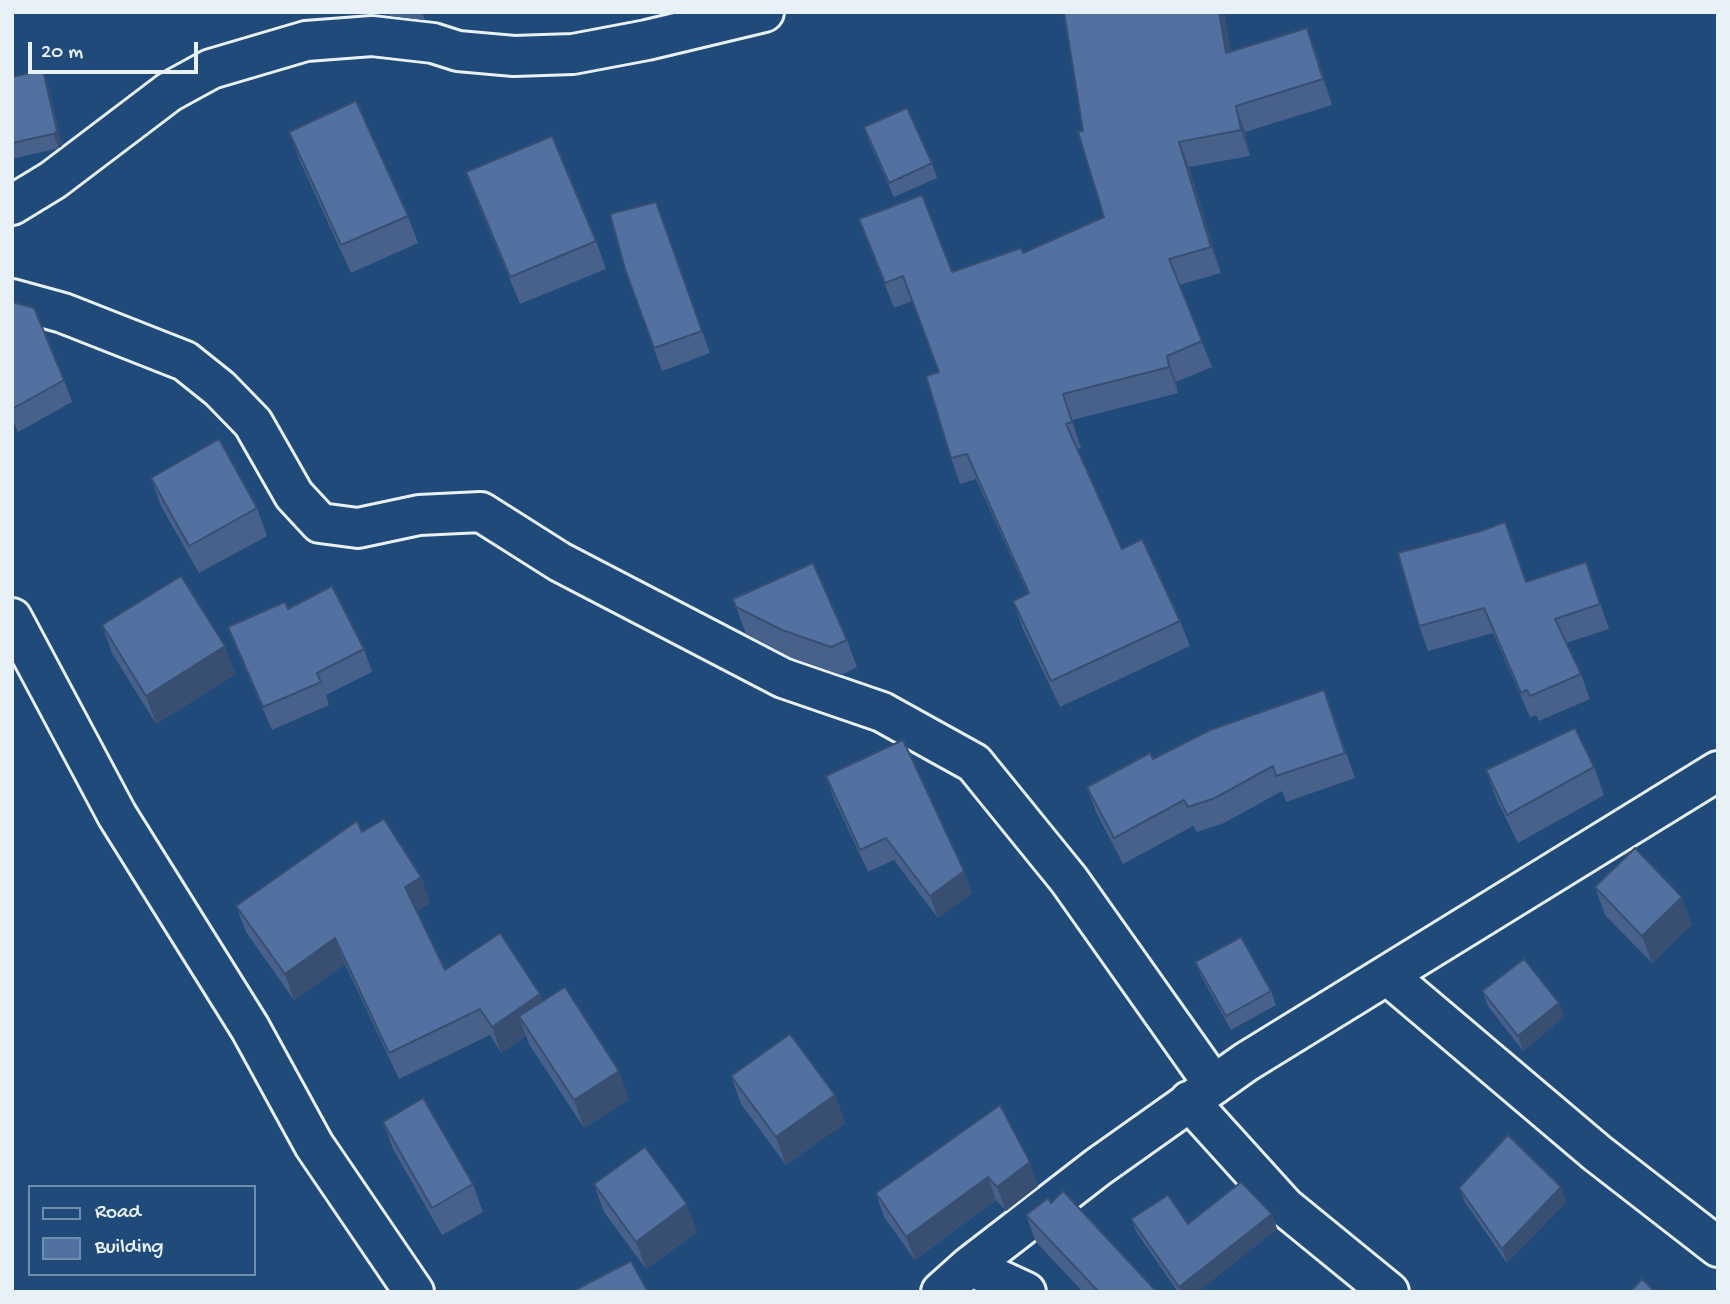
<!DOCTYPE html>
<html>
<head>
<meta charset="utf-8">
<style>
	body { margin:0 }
	#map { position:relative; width:1730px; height:1304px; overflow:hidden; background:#1f4a7a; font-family:"Gochi Hand",sans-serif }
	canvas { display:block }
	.frame { position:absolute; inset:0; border:14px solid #e8f1f8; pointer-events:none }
	.legend { position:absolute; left:28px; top:1185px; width:228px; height:91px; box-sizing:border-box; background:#1f4a7a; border:2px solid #6f8dac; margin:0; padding:9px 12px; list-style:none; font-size:21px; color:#e8f1f8 }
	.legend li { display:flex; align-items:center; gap:14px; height:35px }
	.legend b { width:35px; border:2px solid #6f8dac }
	.scale { position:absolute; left:28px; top:42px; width:170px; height:32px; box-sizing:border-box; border:4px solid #e8f1f8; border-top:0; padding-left:9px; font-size:21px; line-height:24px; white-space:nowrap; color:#e8f1f8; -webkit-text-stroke:5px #1f4a7a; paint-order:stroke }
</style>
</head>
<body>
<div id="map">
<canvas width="1730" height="1304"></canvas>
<div class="frame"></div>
<ul class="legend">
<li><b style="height:9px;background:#1f4a7a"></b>Road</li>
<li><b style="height:19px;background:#5271a1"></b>Building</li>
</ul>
<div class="scale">20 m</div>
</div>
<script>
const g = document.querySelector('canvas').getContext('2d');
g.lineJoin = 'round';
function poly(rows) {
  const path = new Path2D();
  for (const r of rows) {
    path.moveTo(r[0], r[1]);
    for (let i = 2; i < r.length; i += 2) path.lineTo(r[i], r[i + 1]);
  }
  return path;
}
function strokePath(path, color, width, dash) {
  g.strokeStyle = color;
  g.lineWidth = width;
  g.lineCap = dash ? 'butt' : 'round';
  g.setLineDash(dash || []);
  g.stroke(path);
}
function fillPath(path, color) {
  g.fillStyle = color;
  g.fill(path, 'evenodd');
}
const street = poly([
	[12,205,53,180,169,92,211,69,306,41,372,36,433,43,458,51,514,56,573,54,647,40,764,12],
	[12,299,63,313,185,361,220,389,253,423,294,495,320,523,358,528,419,515,481,512,560,562,783,678,882,712,974,763,1069,880,1214,1085],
	[12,618,117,815,250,1028,314,1145,414,1292],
	[1387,975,1597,1153,1718,1247],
	[1189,1101,1285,1207,1389,1292],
	[970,1266,1026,1292],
	[941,1292,970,1266,1098,1167,1246,1062,1718,771]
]);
strokePath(street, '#e8f1f8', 44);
strokePath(street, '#1f4a7a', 38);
fillPath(poly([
	[388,12,422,12,425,20,390,16],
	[1064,12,1224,12,1231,52,1307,28,1317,54,1332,105,1245,132,1250,156,1189,167,1221,273,1179,285,1212,367,1176,382,1178,393,1072,420,1081,448,1077,449,1122,549,1180,621,1190,646,1060,707,1022,627,1013,601,1028,594,976,479,960,484,951,458,938,372,912,301,894,308,859,219,952,272,1023,253,1104,217,1083,131],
	[12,77,48,84,62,146,59,148,12,159],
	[864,127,932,163,937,178,894,197,869,142],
	[289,132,408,216,418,243,351,273,299,159],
	[466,172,596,241,606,269,520,304,476,199],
	[656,202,710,353,662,371,625,269],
	[12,302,64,380,72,402,18,432,12,418],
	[151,478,257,508,267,536,199,573,161,506],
	[1586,562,1609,629,1566,643,1581,674,1590,699,1539,721,1536,715,1530,717,1493,633,1428,651,1419,626,1526,582],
	[733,599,847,640,857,667,841,675,792,658,746,634],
	[288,609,364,649,372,672,326,695,329,705,272,730,237,650,228,627],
	[102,625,236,674,156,724,112,653],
	[1333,715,1355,778,1286,802,1282,791,1224,823,1197,832,1193,826,1123,864,1096,812,1087,787,1153,759],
	[1594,767,1604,795,1518,843,1496,798,1486,770],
	[826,776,964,871,972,893,938,918,894,860,868,872,834,799],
	[362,832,421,877,430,903,417,911,445,970,543,1001,629,1099,584,1128,529,1044,526,1036,501,1053,490,1035,399,1079,345,964,294,1000,246,932,236,906],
	[1595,887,1692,924,1652,963,1605,915],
	[1195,962,1271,991,1276,1005,1231,1030,1201,976],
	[1482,991,1559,1003,1564,1017,1523,1051,1488,1006],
	[731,1076,835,1095,845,1123,786,1165,741,1104],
	[1000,1105,1038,1186,1006,1211,996,1200,915,1260,884,1217,876,1193],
	[383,1122,473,1184,483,1212,442,1235,393,1149],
	[594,1184,697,1232,646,1269,604,1212],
	[1561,1187,1566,1202,1507,1263,1465,1202,1459,1188],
	[1051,1203,1157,1292,1083,1292,1036,1242,1026,1215],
	[1272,1214,1277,1229,1197,1292,1178,1292,1137,1233,1131,1219,1188,1224]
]), '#47618a');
fillPath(poly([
	[1219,12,1224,12,1236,79,1226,53],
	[1307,28,1317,54,1332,105,1323,79],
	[43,70,48,84,62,146,59,148,53,134],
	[1236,106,1245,132,1250,156,1241,130],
	[1179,142,1189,167,1221,273,1211,247],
	[1167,356,1176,382,1178,393,1169,367],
	[1063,394,1072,420,1081,448,1072,422],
	[225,646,236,674,156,724,146,696],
	[964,871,972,893,938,918,930,896],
	[421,877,430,903,414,913,405,887],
	[1682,897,1692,924,1652,963,1642,936],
	[335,938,345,964,294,1000,285,974],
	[540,994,550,1020,519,1016,526,1036,501,1053,492,1027],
	[1559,1003,1564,1017,1523,1051,1518,1036],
	[619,1071,629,1099,584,1128,574,1100],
	[835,1095,845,1123,786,1165,776,1137],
	[1030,1162,1038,1186,1006,1211,997,1187],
	[988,1177,996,1200,915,1260,906,1237],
	[1561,1187,1566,1202,1507,1263,1502,1249],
	[687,1204,697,1232,646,1269,636,1242],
	[1272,1214,1277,1229,1197,1292,1181,1292,1179,1287]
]), '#394f71');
const building = poly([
	[1064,12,1219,12,1226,53,1307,28,1323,79,1236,106,1241,130,1179,142,1211,247,1169,259,1202,341,1167,356,1169,367,1063,394,1072,422,1066,424,1122,549,1142,539,1180,621,1051,681,1013,601,1029,593,967,454,951,458,926,376,939,372,903,276,885,283,859,219,922,195,952,272,1021,248,1023,253,1104,217,1078,132,1083,131,1064,12],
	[43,70,57,131,53,134,12,143,12,77,43,70],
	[356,101,408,216,341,245,289,132,356,101],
	[907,108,932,163,889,183,864,127,907,108],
	[552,136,596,241,510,277,466,172,552,136],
	[656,202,702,331,654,348,625,269,610,214,656,202],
	[12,302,34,308,64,380,12,409,12,302],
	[219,439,257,508,189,546,151,478,219,439],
	[1505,522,1526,582,1586,562,1600,604,1555,619,1581,674,1530,696,1527,690,1521,693,1484,608,1419,626,1398,553,1481,531,1505,522],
	[813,563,847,640,831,647,782,630,736,607,733,599,813,563],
	[181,576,225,646,146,696,102,625,181,576],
	[332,586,364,649,317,673,321,682,263,707,228,627,285,602,288,609,332,586],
	[1324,690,1345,753,1276,776,1273,766,1215,798,1188,807,1184,800,1114,838,1087,787,1150,753,1153,759,1210,730,1324,690],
	[1575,728,1594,767,1507,815,1486,770,1575,728],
	[903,740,964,871,930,896,886,838,860,850,826,776,903,740],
	[384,819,421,877,405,887,445,970,500,933,540,994,492,1027,480,1009,389,1053,335,938,285,974,236,906,357,821,362,832,384,819],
	[1635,848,1682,897,1642,936,1595,887,1635,848],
	[1241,937,1271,991,1226,1016,1195,962,1241,937],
	[1524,959,1559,1003,1518,1036,1482,991,1524,959],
	[565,987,619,1071,574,1100,519,1016,565,987],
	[790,1034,835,1095,776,1137,731,1076,790,1034],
	[423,1098,473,1184,432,1208,383,1122,423,1098],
	[1000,1105,1030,1162,997,1187,988,1177,906,1237,876,1193,1000,1105],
	[1508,1135,1561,1187,1502,1249,1459,1188,1508,1135],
	[645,1147,687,1204,636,1242,594,1184,645,1147],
	[1241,1182,1272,1214,1179,1287,1131,1219,1168,1195,1188,1224,1241,1182],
	[1063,1191,1157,1292,1099,1292,1026,1215,1048,1198,1051,1203,1063,1191],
	[631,1261,648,1292,579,1292,577,1289,631,1261],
	[1642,1279,1655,1292,1630,1292,1642,1279]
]);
fillPath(building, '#5271a1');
strokePath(building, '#394f71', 2);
</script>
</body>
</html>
